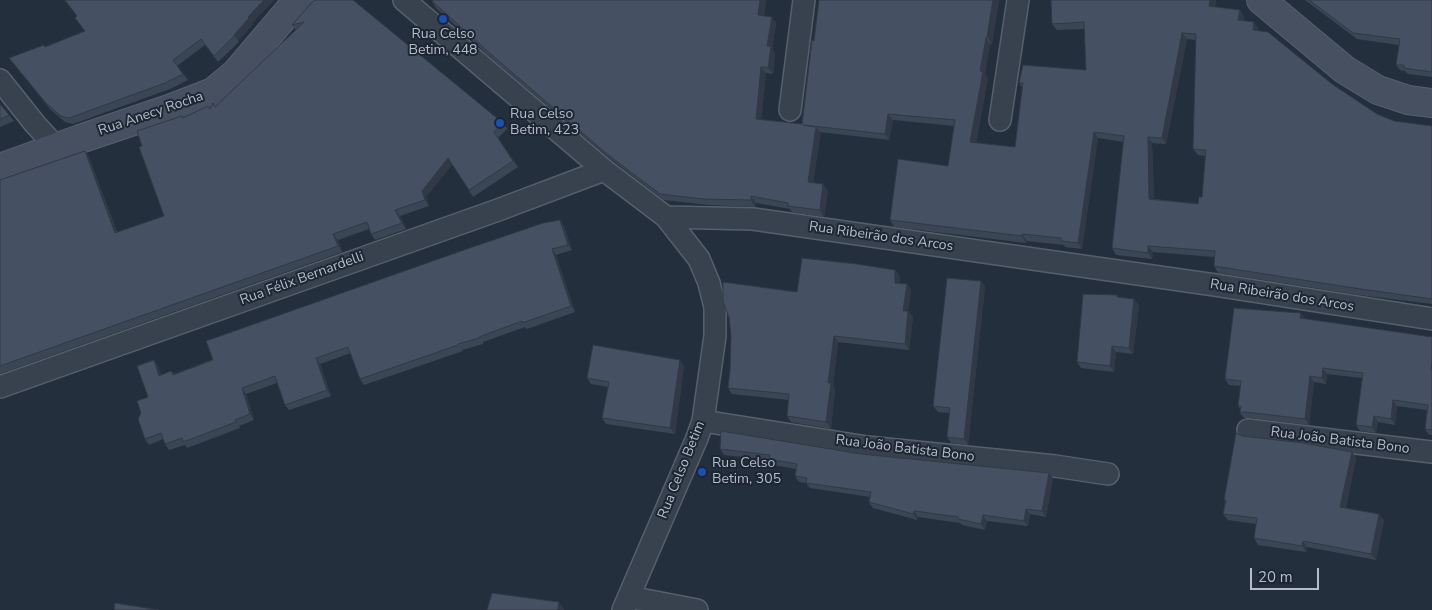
<!DOCTYPE html>
<html>
<head>
<meta charset="utf-8">
<style>
	body { margin:0 }
	#map { position:relative; width:1432px; height:610px; overflow:hidden; background:#242f3e; font-family:"Nunito Sans",sans-serif }
	canvas { display:block }
	.scale { position:absolute; left:1250px; top:568px; width:69px; height:22px; box-sizing:border-box; border:2px solid #b4bcc9; border-top:0; padding-left:6px; font-size:15px; line-height:18px; white-space:nowrap; color:#b4bcc9; -webkit-text-stroke:4px #1d2633; paint-order:stroke }
</style>
</head>
<body>
<div id="map">
<canvas width="1432" height="610"></canvas>
<div class="scale">20 m</div>
</div>
<script>
const g = document.querySelector('canvas').getContext('2d');
g.lineJoin = 'round';
function poly(rows) {
  const path = new Path2D();
  for (const r of rows) {
    path.moveTo(r[0], r[1]);
    for (let i = 2; i < r.length; i += 2) path.lineTo(r[i], r[i + 1]);
  }
  return path;
}
function strokePath(path, color, width, dash) {
  g.strokeStyle = color;
  g.lineWidth = width;
  g.lineCap = dash ? 'butt' : 'round';
  g.setLineDash(dash || []);
  g.stroke(path);
}
function fillPath(path, color) {
  g.fillStyle = color;
  g.fill(path, 'evenodd');
}
function label(font, color, halo, rows, align = 'center') {
  g.font = font + ' "Nunito Sans",sans-serif';
  g.lineWidth = 4;
  g.setLineDash([]);
  g.textBaseline = 'middle';
  g.strokeStyle = halo;
  g.fillStyle = color;
  for (const [text, x, y, turn = 0] of rows) {
    g.save();
    g.translate(x, y);
    g.rotate((+turn || 0) * Math.PI / 180);
    g.textAlign = isNaN(turn) ? turn : align;
    if (halo) g.strokeText(text, 0, 0);
    g.fillText(text, 0, 0);
    g.restore();
  }
}
const street = poly([
	[404,0,604,170,666,217,699,259,709,283,715,307,715,336,703,421,697,438,623,610],
	[0,80,35,124,57,148],
	[790,110,804,0],
	[1000,120,1018,0],
	[666,217,753,219,1215,285,1432,319],
	[0,387,498,210,604,170],
	[703,421,867,447,1055,466,1108,474],
	[1248,430,1432,452],
	[629,597,697,610]
]);
const secondary = poly([
	[1261,0,1345,70,1378,90,1408,100,1432,103],
	[0,168,80,139,169,109,213,92,236,73,298,0]
]);
strokePath(street, '#565f6c', 24);
strokePath(secondary, '#565f6c', 30);
strokePath(street, '#38414e', 21);
strokePath(secondary, '#465061', 28);
fillPath(poly([
	[64,0,274,0,252,23,253,24,238,41,239,42,218,62,205,45,177,66,188,80,170,89,73,124,65,122,50,109,9,58,45,47,85,31,77,16],
	[314,0,503,123,507,129,498,138,518,167,473,197,452,164,426,197,429,206,400,216,406,229,375,240,371,234,369,229,338,240,342,252,0,374,0,180,85,151,89,157,117,232,164,216,142,146,183,117,216,107,296,30,292,25],
	[433,0,766,0,764,16,776,23,772,49,775,53,773,74,766,73,761,120,802,124,819,0,999,0,992,44,990,44,985,74,988,78,976,143,1015,147,1022,87,1019,83,1086,70,1084,29,1057,30,1052,24,1051,0,1216,0,1215,7,1240,10,1244,17,1244,21,1258,28,1258,31,1332,84,1377,114,1394,121,1432,126,1432,304,1359,295,1218,273,1214,266,1214,257,1153,252,1152,259,1116,255,1112,248,1124,142,1098,138,1082,249,1065,247,1064,245,1027,241,1026,243,894,227,890,220,948,166,954,126,893,120,889,140,820,132,813,183,823,184,828,191,824,217,792,212,790,209,756,203,755,207,708,205,664,200,612,160,497,63,436,8,432,1],
	[1187,39,1196,40,1193,149,1198,155,1205,156,1202,197,1198,204,1154,199,1152,143,1166,144],
	[1305,0,1432,0,1432,77,1408,74,1405,71,1400,70,1396,65,1399,45,1357,39],
	[0,104,14,121,0,127],
	[564,226,572,250,556,255,575,312,527,329,525,327,483,342,483,344,462,350,463,351,364,385,360,379,351,353,320,364,331,396,289,410,285,405,277,383,246,394,254,420,239,426,240,428,187,448,185,445,169,450,165,444,163,439,149,445,145,439,148,397,158,366,161,375,171,371,174,374],
	[895,270,900,277,899,283,907,284,911,290,908,311,913,317,909,350,838,342,833,386,835,389,831,429,791,422,787,416,789,400,732,394,728,388,797,292],
	[981,281,985,287,968,445,951,443,947,437,950,413,938,412,933,406],
	[1117,295,1119,297,1139,305,1133,354,1116,352,1114,372,1081,368,1077,362],
	[1305,319,1432,337,1432,435,1429,435,1425,429,1427,410,1397,406,1395,425,1378,422,1376,433,1360,431,1356,425,1362,378,1327,374,1326,384,1314,382,1309,425,1249,418,1244,418,1240,413,1240,409,1238,406,1241,386,1229,385,1225,379],
	[684,366,675,434,606,424,602,418,608,387,591,384,587,378],
	[1242,436,1352,452,1356,458,1346,508,1384,520,1376,560,1307,547,1306,552,1258,545,1254,538,1256,524,1228,520,1223,514,1225,501,1224,500],
	[720,449,861,454,1049,473,1053,478,1046,517,1030,514,1028,526,987,521,985,530,962,525,960,523,918,517,917,520,873,508,869,502,870,497,810,488,806,483,799,482,795,476,796,469,773,465,770,460,724,455]
]), '#3b4654');
fillPath(poly([
	[264,0,274,0,252,23,253,24,238,41,234,35,248,17],
	[760,0,766,0,763,21,758,15],
	[993,0,999,0,992,44,987,37],
	[1210,0,1216,0,1214,13,1209,6],
	[1240,10,1244,17,1243,27,1238,20],
	[772,17,776,23,772,49,775,53,773,74,768,68,767,46],
	[1254,22,1258,28,1258,36,1253,30],
	[1182,33,1187,39,1166,144,1162,138],
	[986,38,990,44,985,74,988,78,975,149,970,142],
	[761,67,766,73,761,125,756,119],
	[888,114,893,120,889,140,885,134],
	[816,127,821,133,812,189,808,182],
	[1094,132,1098,138,1082,249,1078,243],
	[1148,137,1152,143,1154,205,1149,199],
	[85,151,89,157,119,239,115,233],
	[448,158,453,164,426,197,429,206,425,200,422,191],
	[823,184,828,191,824,217,820,210],
	[751,196,756,203,755,207,751,200],
	[395,210,400,216,406,229,402,223],
	[560,220,564,226,572,250,568,245],
	[333,234,338,240,342,252,338,246],
	[1022,234,1027,241,1026,243,1022,236],
	[1148,246,1153,252,1152,259,1148,253],
	[552,249,556,255,575,312,571,306],
	[895,270,900,277,899,289,895,283],
	[981,281,985,287,968,445,964,439],
	[907,284,911,290,907,317,903,311],
	[1134,299,1139,305,1133,354,1129,348],
	[908,311,913,317,909,350,905,344],
	[1301,313,1305,318,1300,318],
	[834,336,838,342,833,386,835,389,831,429,826,422,828,383],
	[1112,346,1116,352,1114,372,1110,366],
	[316,358,320,364,331,396,327,390],
	[154,360,158,366,164,381,159,376],
	[680,360,684,366,675,434,670,428],
	[1323,368,1327,374,1326,384,1322,378],
	[1310,376,1314,382,1309,425,1305,419],
	[242,388,246,394,254,420,250,414],
	[1393,400,1397,406,1395,425,1391,419],
	[1374,416,1378,422,1376,433,1372,427],
	[1352,452,1356,458,1345,513,1340,507],
	[1049,473,1053,478,1046,517,1042,511],
	[1026,509,1030,514,1028,526,1024,521],
	[914,511,918,517,917,520,913,514],
	[1379,514,1384,520,1376,560,1371,554],
	[983,515,987,521,985,530,981,524],
	[1303,541,1307,547,1306,552,1302,546],
	[559,602,564,609,564,610,558,610]
]), '#303945');
const building = poly([
	[65,0,264,0,248,17,249,18,234,35,234,36,214,56,201,39,173,60,183,74,165,83,69,118,61,116,46,103,9,58,44,45,45,47,85,31,75,18,77,16,65,0],
	[314,0,353,0,503,123,494,132,513,161,469,190,448,158,422,191,425,200,395,210,402,223,371,234,367,222,333,234,338,246,0,366,0,180,85,151,115,233,164,216,139,147,142,146,137,131,182,116,183,118,208,106,210,109,213,103,215,107,304,22,292,25,314,0],
	[433,0,760,0,758,15,772,17,767,46,771,46,768,68,761,67,756,119,802,124,812,40,814,41,819,0,993,0,987,37,986,38,980,71,983,72,970,142,1015,147,1023,83,1019,83,1023,65,1086,70,1084,22,1052,24,1051,0,1210,0,1209,6,1240,10,1238,20,1254,22,1253,30,1268,32,1332,84,1377,114,1394,121,1432,126,1432,299,1354,288,1214,266,1215,251,1148,246,1148,253,1112,248,1124,136,1094,132,1078,243,1061,241,1061,238,1022,234,1022,236,890,220,898,159,948,166,955,120,888,114,885,134,803,125,816,127,808,182,823,184,820,210,788,206,788,203,751,196,751,200,703,199,660,194,607,154,493,56,432,1,433,0],
	[1182,33,1196,34,1193,149,1206,150,1202,197,1199,197,1198,204,1149,199,1148,137,1162,138,1182,33],
	[1309,0,1432,0,1432,72,1404,68,1404,65,1396,65,1400,39,1353,33,1309,0],
	[0,104,9,115,0,119,0,104],
	[560,220,568,245,552,249,571,306,522,323,522,321,479,337,479,338,458,344,458,345,360,379,348,347,316,358,327,390,285,405,275,376,242,388,250,414,235,420,236,422,183,442,182,438,165,444,161,433,145,439,138,419,141,413,137,401,148,397,137,366,154,360,159,376,171,371,173,375,213,360,206,341,461,251,543,223,560,220],
	[802,258,857,264,895,270,895,283,907,284,903,311,908,311,905,344,834,336,828,383,831,383,826,422,787,416,789,394,728,388,730,370,731,336,729,317,723,302,723,282,797,292,802,258],
	[947,278,981,281,964,439,947,437,950,408,933,406,947,278],
	[1083,294,1117,295,1117,297,1134,299,1129,348,1112,346,1110,366,1077,362,1083,294],
	[1234,308,1301,313,1300,318,1432,337,1432,361,1431,370,1432,370,1432,430,1425,429,1428,405,1393,400,1391,419,1374,416,1372,427,1356,425,1363,373,1323,368,1322,378,1310,376,1305,419,1245,412,1240,413,1241,406,1238,406,1241,381,1225,379,1234,308],
	[593,345,680,360,670,428,602,418,609,382,587,378,593,345],
	[721,431,861,454,1049,473,1042,511,1026,509,1024,521,983,515,981,524,958,519,958,517,914,511,913,514,869,502,871,492,806,483,807,478,795,476,797,464,769,459,770,455,720,449,721,431],
	[1236,433,1242,436,1303,443,1352,452,1340,507,1379,514,1371,554,1303,541,1302,546,1254,538,1257,518,1223,514,1226,500,1224,500,1236,433],
	[492,593,559,602,558,610,487,610,492,593],
	[115,603,159,610,114,610,115,603]
]);
fillPath(building, '#455162');
strokePath(building, '#303945', 1);
for (const [x, y, r, color] of [
	[443,19,5,"#1a4fb4"],
	[500,123,5,"#1a4fb4"],
	[702,472,5,"#1a4fb4"]
]) {
  const dot = new Path2D();
  dot.arc(x, y, r, 0, 2 * Math.PI);
  g.fillStyle = color;
  g.fill(dot);
  strokePath(dot, '#1d2633', 2);
}
label('14px', '#b4bcc9', '#1d2633', [
	["Rua Celso",443,35,"center"],
	["Betim, 448",443,51,"center"],
	["Rua Celso",510,115],
	["Betim, 423",510,131],
	["Rua Celso",712,464],
	["Betim, 305",712,480]
], 'left');
label('14px', '#b4bcc9', '#1d2633', [
	["Rua Anecy Rocha",151,114,-19],
	["Rua Ribeirão dos Arcos",881,237,8],
	["Rua Félix Bernardelli",302,279,-20],
	["Rua Ribeirão dos Arcos",1282,296,9],
	["Rua João Batista Bono",1340,441,7],
	["Rua João Batista Bono",905,449,7],
	["Rua Celso Betim",682,470,-68]
]);
</script>
</body>
</html>
